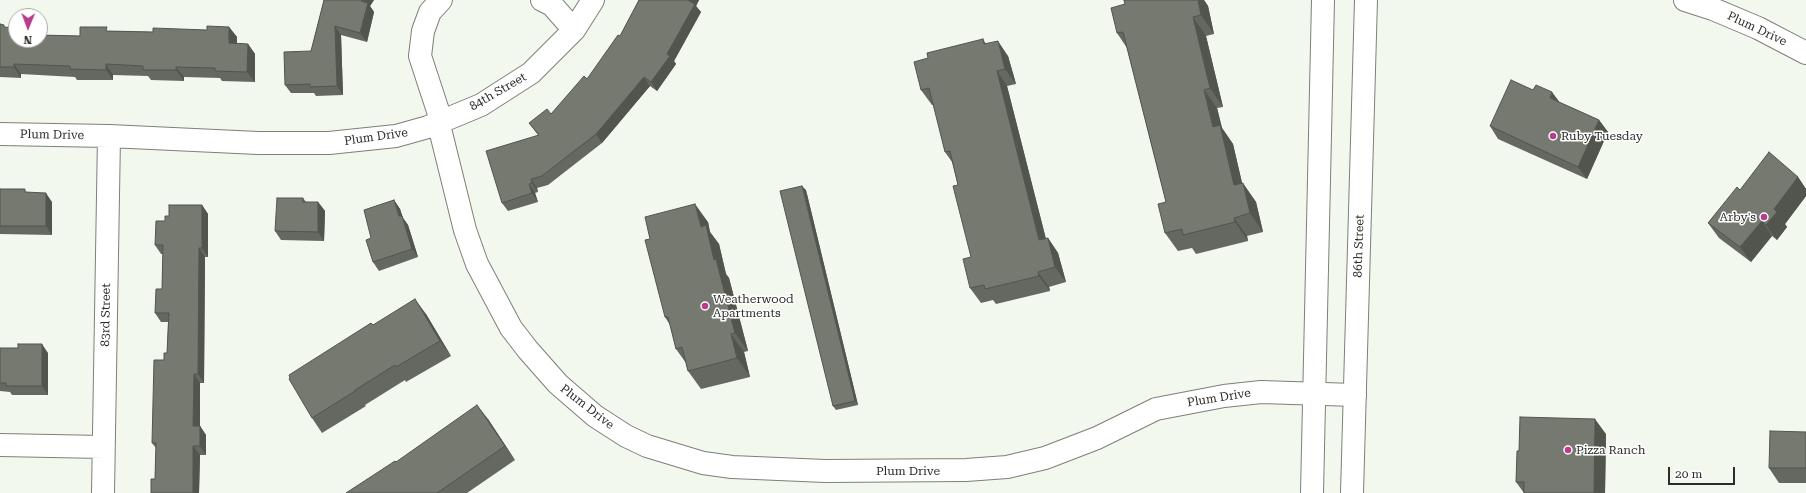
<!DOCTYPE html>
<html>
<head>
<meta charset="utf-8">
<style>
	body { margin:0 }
	#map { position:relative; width:1806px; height:493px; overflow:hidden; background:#f3f8ee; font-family:"Roboto Serif",serif }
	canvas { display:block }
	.north { position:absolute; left:8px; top:8px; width:40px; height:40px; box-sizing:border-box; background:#fff; border:1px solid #aaaba9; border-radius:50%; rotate:181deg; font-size:11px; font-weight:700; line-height:16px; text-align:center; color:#2b2d29 }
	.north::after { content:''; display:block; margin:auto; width:14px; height:18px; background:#b83d8d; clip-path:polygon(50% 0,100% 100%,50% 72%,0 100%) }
	.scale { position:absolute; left:1668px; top:467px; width:67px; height:18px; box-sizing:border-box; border:2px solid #2b2d29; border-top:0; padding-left:5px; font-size:12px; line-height:14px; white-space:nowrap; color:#2b2d29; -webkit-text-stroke:3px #fff; paint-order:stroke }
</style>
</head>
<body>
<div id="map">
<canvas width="1806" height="493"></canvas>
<div class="north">N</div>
<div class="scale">20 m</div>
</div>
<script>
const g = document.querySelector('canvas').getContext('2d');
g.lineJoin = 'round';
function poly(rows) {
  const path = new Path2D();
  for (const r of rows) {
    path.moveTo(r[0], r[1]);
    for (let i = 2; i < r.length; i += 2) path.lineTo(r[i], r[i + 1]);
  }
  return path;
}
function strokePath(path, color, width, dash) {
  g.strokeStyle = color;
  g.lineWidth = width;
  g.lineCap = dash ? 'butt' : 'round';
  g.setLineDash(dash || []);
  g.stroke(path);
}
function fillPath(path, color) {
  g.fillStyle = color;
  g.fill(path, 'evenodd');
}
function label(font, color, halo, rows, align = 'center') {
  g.font = font + ' "Roboto Serif",serif';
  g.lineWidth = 3;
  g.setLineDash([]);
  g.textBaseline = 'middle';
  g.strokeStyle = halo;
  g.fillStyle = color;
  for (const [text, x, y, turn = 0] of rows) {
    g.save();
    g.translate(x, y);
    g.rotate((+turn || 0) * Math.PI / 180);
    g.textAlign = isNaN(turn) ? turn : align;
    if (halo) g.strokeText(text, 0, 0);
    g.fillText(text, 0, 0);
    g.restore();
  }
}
const street = poly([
	[441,0,430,12,423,31,420,56,439,114,440,129,465,230,477,264,511,328,528,350,558,384,595,416,626,436,647,446,703,463,732,467,825,471,966,470,1007,467,1045,458,1097,438,1156,409,1224,396,1261,392,1355,395],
	[542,0,552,5,574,30],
	[0,134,109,136,258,143,329,143,396,136,428,127,481,105,531,73,574,30,593,0],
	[0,445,103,447],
	[103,493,109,136]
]);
const secondary = poly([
	[1685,0,1713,9,1758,28,1806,53]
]);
const primary = poly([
	[1312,493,1323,0],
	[1352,493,1366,0]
]);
strokePath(street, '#7c8077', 24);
strokePath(secondary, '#7c8077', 24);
strokePath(primary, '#7c8077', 24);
strokePath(street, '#fff', 22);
strokePath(secondary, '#fff', 22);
strokePath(primary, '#fff', 22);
fillPath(poly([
	[324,0,374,0,370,6,374,12,367,42,341,35,343,95,316,96,314,93,291,93,285,85,311,51],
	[639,0,699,0,696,6,701,12,674,61,676,64,657,91,650,86,602,143,548,185,537,188,538,192,535,193,538,202,508,211,502,203,538,135,529,123,551,114,587,79,620,36],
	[1124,0,1204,0,1208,6,1214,34,1206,36,1223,107,1217,108,1222,128,1233,144,1242,183,1256,202,1263,232,1247,236,1248,241,1196,254,1192,248,1178,251,1165,233,1166,202,1127,48,1117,33,1125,4],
	[0,24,6,28,40,40,40,33,41,35,80,36,109,31,153,32,207,30,229,27,237,37,237,43,248,44,255,54,255,82,222,81,220,78,184,77,184,81,151,80,148,76,113,75,113,80,77,80,75,77,21,74,21,78,0,77],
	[983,39,986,44,1008,56,1016,84,1007,86,1046,239,1048,238,1058,253,1066,282,1049,287,1050,291,996,304,993,300,981,303,970,288,971,257,958,185,952,162,945,152,934,105,932,105,921,90,928,58],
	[1559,102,1599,120,1608,132,1587,179,1498,139,1490,126],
	[1798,177,1806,189,1806,196,1785,224,1787,227,1777,240,1772,236,1751,262,1719,238,1708,223,1740,190],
	[0,189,28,192,52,202,52,235,0,234],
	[806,190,858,405,836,410,833,406],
	[303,198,306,202,318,202,325,211,324,241,281,240,275,231],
	[394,200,400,209,403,218,408,225,418,257,379,271,373,262,371,238],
	[202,205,208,214,208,257,205,257,204,383,200,383,200,426,206,435,206,455,200,455,199,493,151,493,155,479,156,448,152,443,164,360,167,353,168,322,161,322,155,313,162,289,163,254,161,254,155,245,165,221,169,216],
	[708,222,710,232,719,244,726,274,729,278,748,351,744,352,750,377,701,389,688,371,686,363,676,349,670,325,665,317],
	[426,314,451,356,406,382,405,380,365,405,366,406,322,433,312,418,373,325],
	[0,348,48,353,48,395,12,395,10,392,0,391],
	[488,419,515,460,467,493,346,493,396,462],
	[1806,432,1806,483,1779,483,1769,468],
	[1606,434,1605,493,1524,493,1516,482,1519,451]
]), '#656860');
fillPath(poly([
	[362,0,374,0,370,6,374,12,367,42,360,33],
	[689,0,699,0,696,6,701,12,674,61,676,64,657,91,651,82,667,54],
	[1198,0,1204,0,1208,6,1214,34,1201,15],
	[1193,17,1206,36,1223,107,1210,88],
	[335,26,341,35,343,95,337,86],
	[229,27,237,37,236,54,229,43],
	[998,41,1008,56,1016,84,1005,69],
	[248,44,255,54,255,82,247,72],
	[14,64,21,74,21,78,14,67],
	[106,64,113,75,113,80,106,70],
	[176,67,184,77,184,81,176,70],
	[997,71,1007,86,1050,255,1039,240],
	[644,77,650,86,602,143,596,134],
	[1204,90,1217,108,1222,128,1233,144,1247,204,1234,185,1213,127],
	[1552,92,1561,104,1550,98],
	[1599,120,1608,132,1587,179,1578,167],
	[1798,177,1806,189,1806,196,1785,224,1787,227,1777,240,1766,225,1774,209],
	[531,179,537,188,538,192,532,183],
	[1243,183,1256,202,1263,232,1250,213],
	[529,184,535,193,538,202,532,193],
	[802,186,806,190,858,405,855,401],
	[46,193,52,202,52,235,46,226],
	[394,200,400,209,403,218,408,225,418,257,412,249,399,216],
	[318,202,325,211,324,241,318,232],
	[695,204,708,222,710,232,719,244,726,274,729,278,748,351,735,333,714,260,701,227],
	[202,205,208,214,208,257,202,248],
	[1234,218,1247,236,1248,241,1235,222],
	[1762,221,1772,236,1751,262,1740,247],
	[1048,238,1058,253,1066,282,1055,267],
	[199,248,205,257,204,383,198,374],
	[1038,272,1049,287,1050,291,1039,276],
	[415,299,426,314,451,356,440,341],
	[731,334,744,352,750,377,737,358],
	[42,344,48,353,48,395,42,386],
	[194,374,200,383,200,435,193,426],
	[477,405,488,419,515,460,505,446],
	[1595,419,1606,434,1605,493,1594,493],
	[200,426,206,435,206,455,200,446],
	[193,446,200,455,199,493,193,493]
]), '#52554e');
const building = poly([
	[324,0,362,0,361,1,368,3,360,33,335,26,337,86,310,87,310,84,285,85,284,52,311,51,324,0],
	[639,0,689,0,689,1,695,4,667,54,670,56,651,82,644,77,596,134,542,176,531,179,532,183,529,184,532,193,502,203,486,151,539,135,529,123,547,109,551,114,584,76,587,79,618,35,620,36,639,0],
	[1124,0,1198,0,1201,15,1193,17,1210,88,1204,90,1213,127,1220,125,1234,185,1243,183,1250,213,1234,218,1235,222,1183,235,1182,229,1165,233,1158,204,1166,202,1123,32,1117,33,1111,8,1125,4,1124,0],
	[0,24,4,25,4,27,16,28,16,40,40,40,40,35,80,36,80,27,107,27,106,31,153,32,153,28,207,30,207,26,229,27,229,43,248,44,247,72,215,71,215,68,176,67,176,70,143,70,143,66,106,64,106,70,70,69,70,66,14,64,14,67,0,67,0,24],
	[983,39,984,44,998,41,1005,69,997,71,1039,240,1048,238,1055,267,1038,272,1039,276,985,289,984,285,970,288,963,259,971,257,953,186,958,185,950,151,945,152,929,88,921,90,914,62,928,58,927,53,983,39],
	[1511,80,1533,90,1536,85,1552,92,1550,98,1599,120,1578,167,1490,126,1511,80],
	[1769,152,1798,177,1774,209,1777,212,1766,225,1762,221,1740,247,1708,223,1737,187,1740,190,1769,152],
	[802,186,855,401,833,406,780,191,802,186],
	[0,189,25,189,25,192,46,193,46,226,0,226,0,189],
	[277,198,303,198,303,202,318,202,318,232,275,231,277,198],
	[394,200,399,216,402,216,412,249,373,262,366,240,371,238,364,210,394,200],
	[695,204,701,227,706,225,714,260,716,259,735,333,731,334,737,358,688,371,682,347,676,349,668,317,665,317,645,240,650,239,645,217,695,204],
	[169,205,202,205,202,248,199,248,198,374,194,374,193,426,200,426,200,446,193,446,193,493,151,493,151,479,155,479,156,443,152,443,154,360,164,360,164,353,167,353,169,313,155,313,156,289,162,289,163,245,155,245,156,221,165,221,165,216,169,216,169,205],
	[415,299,440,341,396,367,395,365,355,390,355,391,312,418,289,379,290,378,289,375,371,323,373,325,415,299],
	[18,344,42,344,42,386,6,386,6,383,0,383,0,348,18,348,18,344],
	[477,405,505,446,437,493,346,493,395,461,396,462,477,405],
	[1520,417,1595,419,1594,493,1524,493,1524,482,1516,482,1517,451,1519,451,1520,417],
	[1770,431,1806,432,1806,468,1769,468,1770,431]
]);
fillPath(building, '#757970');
strokePath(building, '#52554e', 1);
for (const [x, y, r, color] of [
	[1553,136,4,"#b83d8d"],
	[1764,217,4,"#b83d8d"],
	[705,306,4,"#b83d8d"],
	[1568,450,4,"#b83d8d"]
]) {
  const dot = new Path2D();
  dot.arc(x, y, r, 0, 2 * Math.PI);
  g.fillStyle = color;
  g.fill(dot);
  strokePath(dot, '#fff', 1.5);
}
label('12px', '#2b2d29', '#fff', [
	["Plum Drive",1757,29,25],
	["84th Street",498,92,-30],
	["Plum Drive",52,135,1],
	["Plum Drive",376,137,-8],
	["86th Street",1359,246,-88],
	["83rd Street",106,315,-89],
	["Plum Drive",1219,398,-9],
	["Plum Drive",587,407,38],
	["Plum Drive",908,471]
]);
label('12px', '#2b2d29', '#fff', [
	["Ruby Tuesday",1561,136],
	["Arby's",1756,217,"right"],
	["Weatherwood",713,299],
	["Apartments",713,313],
	["Pizza Ranch",1576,450]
], 'left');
</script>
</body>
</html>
